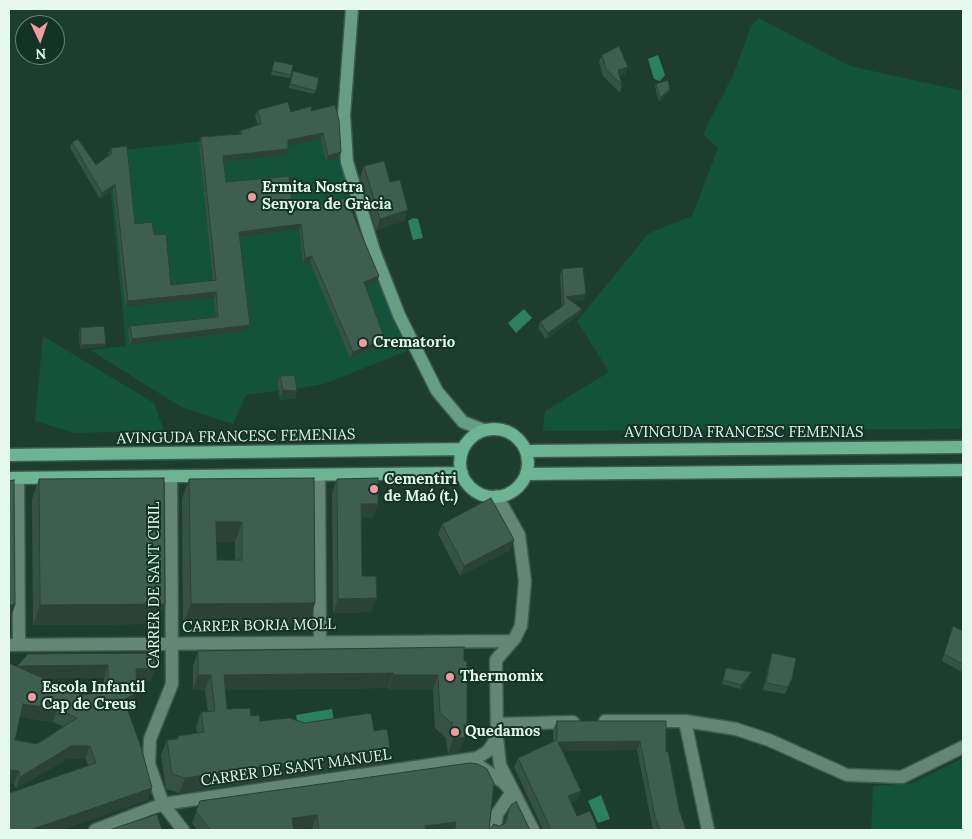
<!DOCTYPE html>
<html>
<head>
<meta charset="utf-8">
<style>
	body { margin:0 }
	#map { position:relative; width:972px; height:839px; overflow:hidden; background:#1d3d2f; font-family:Lora,serif }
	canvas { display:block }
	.frame { position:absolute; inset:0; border:10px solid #e6f9ef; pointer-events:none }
	.north { position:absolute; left:15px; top:15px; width:50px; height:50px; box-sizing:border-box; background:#123325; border:1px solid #678276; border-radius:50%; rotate:177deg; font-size:14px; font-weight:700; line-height:20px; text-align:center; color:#e6f9ef }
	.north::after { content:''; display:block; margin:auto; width:18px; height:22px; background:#f49aa2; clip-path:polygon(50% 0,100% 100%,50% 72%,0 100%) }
</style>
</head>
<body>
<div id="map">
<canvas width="972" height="839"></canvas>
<div class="frame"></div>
<div class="north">N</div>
</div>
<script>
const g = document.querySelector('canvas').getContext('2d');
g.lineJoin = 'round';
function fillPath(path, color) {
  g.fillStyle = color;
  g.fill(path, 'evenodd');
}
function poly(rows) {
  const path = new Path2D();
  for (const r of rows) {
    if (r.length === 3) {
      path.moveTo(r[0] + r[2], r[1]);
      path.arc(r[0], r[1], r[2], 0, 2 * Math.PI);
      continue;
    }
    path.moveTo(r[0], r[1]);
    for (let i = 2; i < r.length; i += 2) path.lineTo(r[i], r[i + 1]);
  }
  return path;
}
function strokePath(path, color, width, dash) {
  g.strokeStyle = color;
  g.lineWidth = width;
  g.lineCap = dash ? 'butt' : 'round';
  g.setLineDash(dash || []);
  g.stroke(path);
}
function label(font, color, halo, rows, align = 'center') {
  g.font = font + ' Lora,serif';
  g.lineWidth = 4;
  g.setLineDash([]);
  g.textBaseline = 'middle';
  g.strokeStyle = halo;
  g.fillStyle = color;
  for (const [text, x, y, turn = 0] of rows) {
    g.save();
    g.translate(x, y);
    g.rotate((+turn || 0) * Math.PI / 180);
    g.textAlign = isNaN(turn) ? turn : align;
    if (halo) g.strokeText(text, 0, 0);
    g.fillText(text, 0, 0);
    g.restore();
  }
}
fillPath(poly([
	[759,18,850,66,963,91,963,429,543,431,545,411,609,372,577,321,649,233,692,216,718,148,703,134,734,73,751,26],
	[332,110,354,202,346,205,407,351,324,384,294,389,296,399,280,400,278,391,246,395,233,424,181,407,90,350,126,346,107,152,202,141,289,125],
	[43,336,154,403,164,431,74,433,35,421],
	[963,758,963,830,871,830,873,786,913,783]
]), '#13523b');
fillPath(poly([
	[658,55,665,75,660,81,654,79,648,59],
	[413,218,418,219,423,238,413,240,408,221],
	[524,309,532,318,516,333,508,323],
	[332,709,335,726,299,732,296,715],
	[601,795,610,819,598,823,588,801]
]), '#2b805f');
const street = poly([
	[319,475,320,641],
	[171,476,172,684,150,739,149,764,163,804,183,830],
	[18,478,19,645],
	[497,496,519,535,525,581,521,626,515,638,496,660,497,738,500,765,533,830],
	[9,645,511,641],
	[605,721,685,721,736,729,769,740,847,775,902,777,963,747],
	[685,721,708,830],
	[497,724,573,722],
	[475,763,503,782,512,792,497,814,495,830],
	[95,830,163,804,477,758,488,751,497,738]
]);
const secondary = poly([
	[352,9,344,115,347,162,374,251,399,315,437,391,463,422,484,430]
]);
const primary = poly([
	[494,463,34],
	[526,451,963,447],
	[9,455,463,449],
	[526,474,963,470],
	[9,478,462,473]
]);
strokePath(street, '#3d5b4f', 15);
strokePath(secondary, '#3d5b4f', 15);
strokePath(primary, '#3d5b4f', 15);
strokePath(street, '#638675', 12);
strokePath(secondary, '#689d85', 12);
strokePath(primary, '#6cb494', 12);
fillPath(poly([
	[602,55,626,74,619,76,622,85,620,93,603,76,599,62],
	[274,61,291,75,290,78,271,75],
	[293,71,316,91,314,94,289,88],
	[656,84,669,92,659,102,655,87],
	[258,110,291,112,311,111,339,158,326,162,321,139,288,145,286,155,224,162,226,182,293,211,377,282,366,286,385,339,383,345,350,358,310,262,303,264,299,229,240,238,247,331,130,345,128,332,130,326,216,317,214,298,125,307,113,190,100,199,70,148,72,142,96,165,109,155,111,148,135,224,154,235,171,285,213,281,199,143,201,137,239,134,240,131,258,125,255,116],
	[364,166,390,182,404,221,376,230,360,177],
	[562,269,584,300,572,301,580,314,546,339,538,328,540,322,562,307,560,275],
	[80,328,106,344,104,347,80,349,79,332],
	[280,376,297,391,295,398,281,397,277,384],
	[314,478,315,603,308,623,183,624,182,499,189,479],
	[216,542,235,542,235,560,217,560],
	[39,479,165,604,158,624,33,625,32,499],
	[337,479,378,504,373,518,362,517,362,576,371,612,333,613,332,493],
	[442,524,514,540,510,550,460,576,438,534],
	[953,626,963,631,963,676,961,675,962,672,942,661],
	[464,647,465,737,459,752,448,754,446,738,435,728,433,690,388,690,388,688,225,690,227,709,251,716,260,721,305,723,374,731,385,763,179,793,166,789,161,755,167,740,176,739,178,736,197,733,196,727,201,712,208,712,205,690,193,690,193,666,198,651],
	[772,653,792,679,785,694,763,690,770,660],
	[28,654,155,668,150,681,137,681,132,705,127,708,148,800,88,766,85,758,67,759,16,789,14,784,17,667],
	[43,678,104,678,104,693,81,695],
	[20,717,53,722,64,727,37,744,15,740],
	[726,668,750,675,740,689,722,684],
	[557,721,666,721,666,752,679,809,686,830,653,830,637,750,563,751,581,791,577,800,571,803,577,816,598,830,543,830,514,767,518,758,553,742,553,730],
	[470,763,489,830,504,824,509,808,530,830,313,830,312,827,294,829,294,830,197,830,192,823,200,801]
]), '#355245');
fillPath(poly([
	[628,67,626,74,615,77,618,70],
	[670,89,669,92,659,102,660,98],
	[323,133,321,139,286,146,288,140],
	[288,149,286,155,221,162,223,156],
	[341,152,339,158,326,162,328,156],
	[115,184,113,190,100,199,102,193],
	[408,210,404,221,376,230,380,219],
	[301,224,299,229,237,238,239,232],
	[312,256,310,262,303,264,305,258],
	[379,276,377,282,362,288,364,282],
	[216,292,214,298,125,307,128,301],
	[586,294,584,300,564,302,566,297],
	[582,309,580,314,546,339,548,333],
	[250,325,247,331,130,345,132,339],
	[385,339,383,345,350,358,353,352],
	[106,344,104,347,80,349,81,345],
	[283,390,297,391,295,398,281,397],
	[361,504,378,504,373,518,356,517],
	[216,522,242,522,235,542,209,542],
	[514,540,510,550,460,576,464,566],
	[377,598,371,612,333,613,338,599],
	[315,603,308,623,183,624,191,604],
	[165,604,158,624,33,625,40,605],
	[9,605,15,605,9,624],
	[108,665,104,678,12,679,17,666],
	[155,668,150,681,132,681,136,669],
	[752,672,750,675,740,689,741,685],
	[393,673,388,688,218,690,224,675],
	[198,675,211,675,205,690,193,690],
	[393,675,438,675,433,690,388,690],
	[137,692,132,705,120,713,124,700],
	[23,704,57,709,53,722,19,717],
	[464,725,467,725,463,738,465,737,459,752,448,754,453,739],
	[640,741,637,750,555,751,558,742],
	[71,746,90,746,85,758,67,759,16,789,20,777],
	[390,748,385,763,179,793,185,778],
	[9,770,19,771,14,784,9,783],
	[152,788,148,800,62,830,30,830],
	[581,791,577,800,564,806,568,796],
	[317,815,312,827,288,830,292,818],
	[456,822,453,830,423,830,425,826]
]), '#2b4238');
const building = poly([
	[619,46,628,67,618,70,622,85,606,69,602,55,619,46],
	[274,61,293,65,291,75,272,71,274,61],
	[293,71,319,78,316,91,290,84,293,71],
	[668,80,670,89,660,98,656,84,668,80],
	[288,102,291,112,312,106,311,111,335,105,339,120,341,152,328,156,323,133,288,140,288,149,223,156,226,182,289,176,293,211,346,198,379,276,364,282,385,339,353,352,312,256,305,258,301,224,239,232,250,325,132,339,130,326,218,317,216,292,128,301,115,184,102,193,72,142,78,139,96,165,112,153,111,148,127,146,135,224,152,222,154,235,166,234,171,285,216,280,201,137,242,134,240,131,261,124,258,110,288,102],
	[384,161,390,182,400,180,408,210,380,219,364,166,384,161],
	[583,267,586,294,566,297,582,309,548,333,540,322,564,305,562,269,583,267],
	[104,326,106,344,81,345,80,328,104,326],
	[295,375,297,391,283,390,280,376,295,375],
	[164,478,165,604,40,605,39,479,164,478],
	[314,478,315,603,191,604,189,479,314,478],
	[216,522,242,522,242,560,217,560,216,522],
	[378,478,378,504,361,504,362,576,376,576,377,598,338,599,337,479,378,478],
	[14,480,15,605,9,605,9,481,14,480],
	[491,498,514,540,464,566,442,524,491,498],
	[953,626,963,631,963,664,944,654,953,626],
	[464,647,464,661,467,661,467,725,464,725,465,737,453,739,452,723,440,713,438,675,393,675,393,673,224,675,227,709,250,708,251,716,259,715,260,721,289,718,305,723,371,713,374,731,387,729,390,748,185,778,172,774,167,740,178,739,178,736,204,732,201,712,215,711,211,675,198,675,198,651,464,647],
	[155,653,155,668,136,669,137,692,124,700,141,747,152,788,30,830,9,830,9,793,96,763,90,746,71,746,20,777,19,771,9,770,9,663,81,695,108,692,108,665,17,666,28,654,155,653],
	[23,704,57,709,77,718,37,744,15,740,23,704],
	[772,653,796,658,792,679,788,687,766,683,772,653],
	[726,668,752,672,741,685,723,680,726,668],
	[557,721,666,721,666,752,668,751,679,809,686,830,660,830,655,817,640,741,558,742,581,791,568,796,577,816,590,811,598,830,551,830,518,758,557,740,557,721],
	[470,763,478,764,487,769,494,783,489,830,494,824,499,826,506,823,509,808,516,801,530,830,455,830,456,822,425,826,426,830,319,830,317,815,292,818,294,830,210,830,196,811,200,801,470,763],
	[157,814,162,830,109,830,157,814]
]);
fillPath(building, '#3e5f50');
strokePath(building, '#2b4238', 1);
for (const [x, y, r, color] of [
	[252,197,5,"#f49aa2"],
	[363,343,5,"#f49aa2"],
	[374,489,5,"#f49aa2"],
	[450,677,5,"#f49aa2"],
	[32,697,5,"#f49aa2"],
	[455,732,5,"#f49aa2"]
]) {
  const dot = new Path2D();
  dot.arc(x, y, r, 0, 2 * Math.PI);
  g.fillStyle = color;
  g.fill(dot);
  strokePath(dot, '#123325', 2);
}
label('bold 15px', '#e6f9ef', '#123325', [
	["Ermita Nostra",262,188],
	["Senyora de Gràcia",262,205],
	["Crematorio",373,343],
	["Cementiri",384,480],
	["de Maó (t.)",384,497],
	["Thermomix",460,677],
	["Escola Infantil",42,688],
	["Cap de Creus",42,705],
	["Quedamos",465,732]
], 'left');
label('15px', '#e6f9ef', '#123325', [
	["AVINGUDA FRANCESC FEMENIAS",744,433],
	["AVINGUDA FRANCESC FEMENIAS",236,437,-1],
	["CARRER DE SANT CIRIL",155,585,-90],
	["CARRER BORJA MOLL",259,626,-1],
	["CARRER DE SANT MANUEL",296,768,-8]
]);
</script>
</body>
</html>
